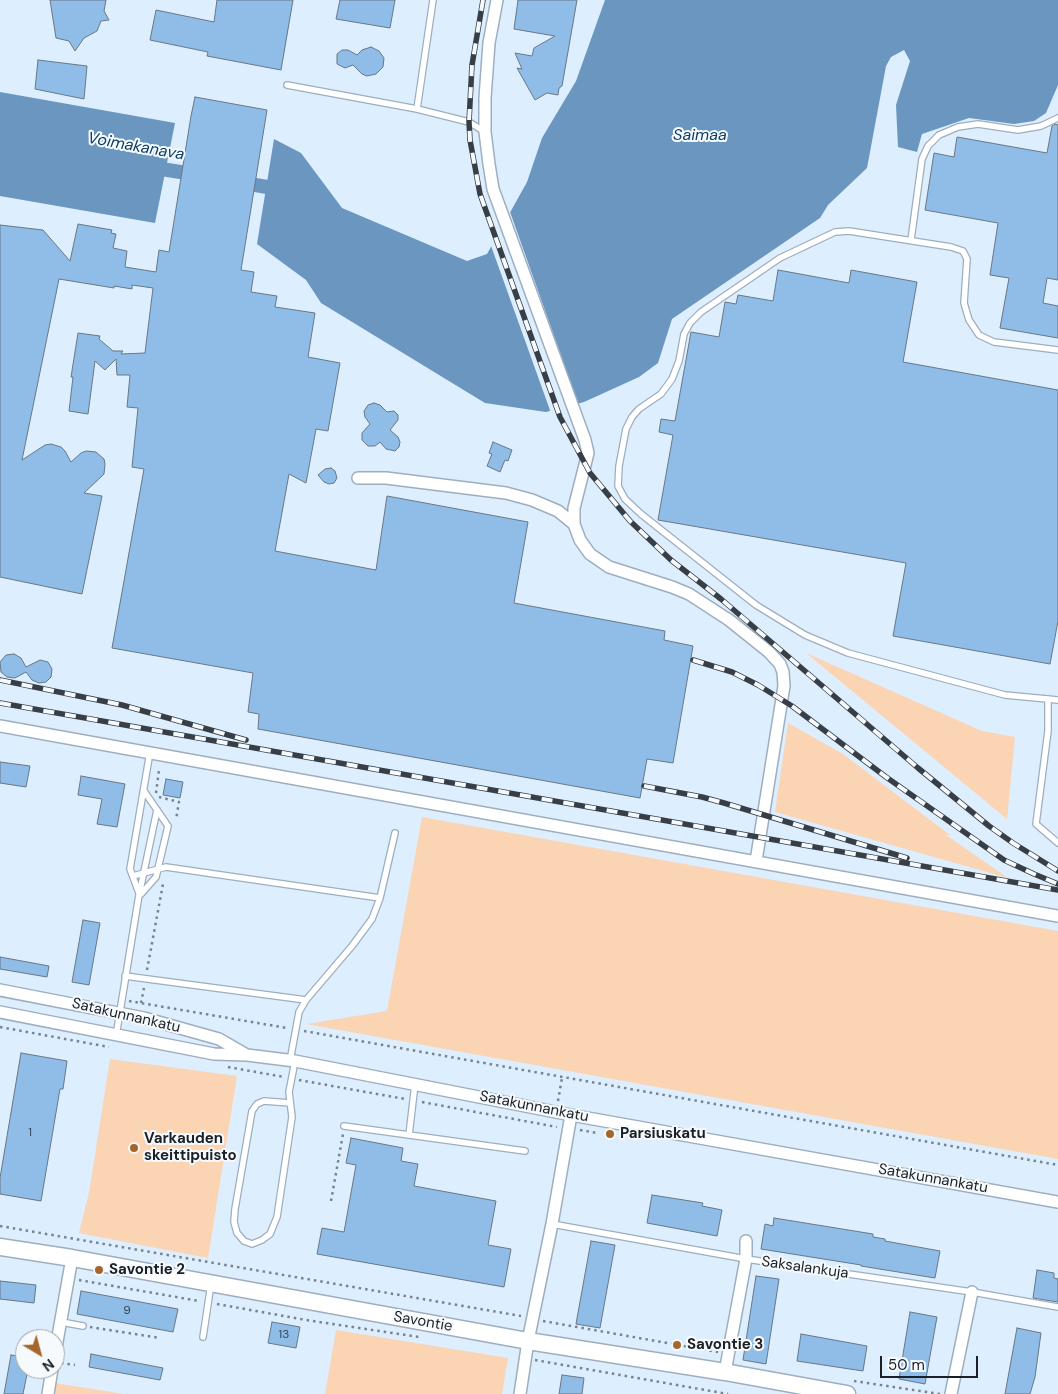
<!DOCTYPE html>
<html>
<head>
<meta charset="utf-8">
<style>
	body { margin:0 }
	#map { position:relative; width:1058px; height:1394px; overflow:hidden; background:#def; font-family:"DM Sans",sans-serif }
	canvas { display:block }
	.north { position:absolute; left:15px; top:1329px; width:50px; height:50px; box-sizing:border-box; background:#f6fafd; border:1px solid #9ea3a7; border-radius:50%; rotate:143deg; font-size:14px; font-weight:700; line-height:20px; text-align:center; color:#1a2026 }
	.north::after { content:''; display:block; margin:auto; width:18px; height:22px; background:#a5662c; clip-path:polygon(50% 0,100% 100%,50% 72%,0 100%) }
	.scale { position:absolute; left:880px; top:1356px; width:98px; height:22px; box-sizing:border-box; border:2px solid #1a2026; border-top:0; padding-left:6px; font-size:15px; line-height:18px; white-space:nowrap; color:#1a2026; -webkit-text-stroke:4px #f6fafd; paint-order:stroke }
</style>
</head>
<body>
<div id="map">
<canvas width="1058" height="1394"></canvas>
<div class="north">N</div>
<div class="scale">50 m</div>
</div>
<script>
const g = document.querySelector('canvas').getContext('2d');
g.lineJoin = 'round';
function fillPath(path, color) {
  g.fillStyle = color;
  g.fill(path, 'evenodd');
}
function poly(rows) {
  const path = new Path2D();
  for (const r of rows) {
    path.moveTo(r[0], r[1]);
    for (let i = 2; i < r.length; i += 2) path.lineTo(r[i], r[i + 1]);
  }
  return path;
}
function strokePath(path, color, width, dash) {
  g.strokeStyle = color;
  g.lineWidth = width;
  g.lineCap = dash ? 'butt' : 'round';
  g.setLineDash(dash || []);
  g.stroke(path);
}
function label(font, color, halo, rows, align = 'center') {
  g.font = font + ' "DM Sans",sans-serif';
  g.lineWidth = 4;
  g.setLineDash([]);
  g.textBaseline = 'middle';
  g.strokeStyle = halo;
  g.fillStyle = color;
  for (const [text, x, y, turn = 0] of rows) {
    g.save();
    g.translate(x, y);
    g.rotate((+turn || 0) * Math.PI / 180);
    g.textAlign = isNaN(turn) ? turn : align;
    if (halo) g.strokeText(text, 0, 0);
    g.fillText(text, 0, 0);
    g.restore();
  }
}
fillPath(poly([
	[806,653,982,731,1015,737,1007,819],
	[788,723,843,754,950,835,946,835,1008,878,775,812],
	[422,817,1058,931,1058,1159,306,1024,387,1011],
	[110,1059,237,1076,208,1258,79,1233,89,1193],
	[336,1330,508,1358,502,1394,325,1394],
	[55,1383,124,1394,53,1394]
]), '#fbd4b4');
fillPath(poly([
	[605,0,1058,0,1058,85,1046,113,1034,121,1014,124,969,118,922,134,917,152,898,147,896,105,910,61,904,50,891,57,886,66,867,168,828,205,820,218,672,319,658,363,639,377,584,402,546,412,485,403,321,303,306,280,257,244,274,139,301,153,342,208,467,261,487,254,527,182,542,138,576,81],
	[0,92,175,123,155,223,0,196]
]), '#6a96bf');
fillPath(poly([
	[509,209,579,406,551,413,490,243]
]), '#def');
strokePath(poly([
	[149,167,199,175],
	[238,182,267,187]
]), '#6a96bf', 14);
const building = poly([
	[50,0,106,0,104,11,109,20,101,21,97,31,84,38,75,51,69,41,56,38,50,0],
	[217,0,293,0,281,70,207,56,208,52,150,40,156,10,214,22,217,0],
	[340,0,395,0,390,28,336,19,340,0],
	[518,0,577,0,562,86,559,88,558,95,547,93,535,100,517,68,522,69,515,53,532,56,534,48,555,36,514,29,518,0],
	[371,47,379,51,384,58,383,67,376,74,367,76,362,74,353,65,345,68,337,64,337,54,342,50,348,50,357,55,362,50,371,47],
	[38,60,87,66,84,99,35,89,38,60],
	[195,97,267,110,241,270,254,272,251,292,277,296,275,307,315,313,308,357,340,363,328,431,316,429,306,483,289,474,275,551,376,570,387,496,528,522,514,603,665,631,664,640,693,646,673,763,647,759,640,798,258,729,259,714,248,712,253,673,112,648,144,469,132,467,138,408,127,407,130,375,117,375,116,359,105,370,95,361,88,414,69,411,73,377,71,377,78,333,100,336,99,339,113,351,123,351,121,354,145,353,153,288,132,285,132,289,114,286,114,288,59,279,22,460,45,445,51,444,61,447,65,451,71,462,81,453,86,451,96,452,104,459,105,464,104,474,84,493,102,496,82,594,0,577,0,225,43,230,70,261,78,224,112,230,111,233,116,234,113,248,127,251,125,267,156,272,159,250,169,252,191,116,195,97],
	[1055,124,1058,125,1058,280,1047,278,1043,303,1058,306,1058,338,1000,328,1009,278,990,275,998,223,925,210,934,153,954,157,957,137,1047,153,1052,126,1055,124],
	[778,270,849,283,851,270,917,282,903,362,1058,390,1058,621,1050,664,893,636,906,563,658,520,673,435,659,432,661,419,675,421,691,332,719,337,725,302,736,304,738,295,773,301,778,270],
	[374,403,380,405,387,412,394,411,398,415,398,420,390,430,398,437,400,442,399,447,395,451,386,449,380,442,375,446,368,446,362,440,362,433,370,424,365,417,364,411,368,405,374,403],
	[493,442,512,450,508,461,505,460,500,472,487,466,492,454,489,453,493,442],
	[331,468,335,471,337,478,334,483,329,484,324,482,318,475,325,469,331,468],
	[14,654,21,658,26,667,40,660,48,662,52,669,51,677,46,682,39,683,32,680,26,672,15,678,7,677,1,672,0,662,6,655,14,654],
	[0,762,30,766,26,787,0,783,0,762],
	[81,776,125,784,117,827,97,824,102,799,78,795,81,776],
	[166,779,183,782,180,798,163,795,166,779],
	[83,920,100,923,89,985,72,982,83,920],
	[0,957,49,966,47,977,0,969,0,957],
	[21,1053,67,1061,63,1089,60,1089,41,1201,0,1194,0,1178,21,1053],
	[351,1138,403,1148,401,1161,418,1164,414,1186,496,1201,488,1245,511,1249,504,1287,317,1254,322,1228,344,1232,356,1165,346,1163,351,1138],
	[652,1195,703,1203,702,1206,722,1210,717,1236,647,1223,652,1195],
	[774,1218,873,1234,873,1237,885,1239,885,1241,940,1251,935,1278,861,1266,861,1265,761,1249,765,1224,773,1226,774,1218],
	[591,1241,615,1245,600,1328,576,1324,591,1241],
	[1037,1270,1054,1273,1054,1278,1058,1279,1058,1302,1033,1298,1037,1270],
	[756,1276,779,1279,766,1364,743,1360,756,1276],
	[0,1281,36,1285,34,1303,0,1299,0,1281],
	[81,1291,178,1309,173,1332,77,1314,81,1291],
	[910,1312,937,1317,925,1384,899,1379,910,1312],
	[272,1322,300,1327,296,1348,268,1343,272,1322],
	[1017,1328,1041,1333,1035,1377,1030,1394,1005,1394,1017,1328],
	[801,1334,867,1346,863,1371,797,1361,801,1334],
	[91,1354,163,1368,160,1380,89,1367,91,1354],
	[11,1355,25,1357,25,1369,28,1369,23,1394,4,1394,11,1355],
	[562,1375,584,1378,582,1394,559,1394,562,1375]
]);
fillPath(building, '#8fbde8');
strokePath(building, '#687785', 1);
const lane = poly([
	[287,85,417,109,469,122,485,132],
	[417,109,433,0],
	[911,240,922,159,928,146,939,135,958,127,978,124,1018,130,1041,126,1058,118],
	[1058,350,994,342,979,335,969,320,964,303,967,259,963,251,951,247,849,231,835,232,780,258,701,312,690,323,684,334,679,361,672,379,661,394,639,409,632,417,626,429,619,466,618,486,625,499,641,514,756,605,805,635,848,653,1005,695,1058,700],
	[1048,699,1048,731,1036,824,1058,843],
	[133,876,166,867,380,898],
	[139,893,130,869,150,752],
	[141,894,156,877,168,826,144,791],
	[125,976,306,1000],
	[116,1036,139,895,157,810],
	[290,1061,299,1012,306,1000,352,946,372,919,380,898,395,833],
	[290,1103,264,1101,257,1104,252,1111,235,1209,234,1222,237,1233,244,1241,252,1244,262,1240,270,1234,277,1217,292,1117,289,1092,295,1061],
	[344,1126,525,1151],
	[409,1135,415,1084],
	[552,1224,746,1259,972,1292,1058,1307],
	[61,1322,83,1326],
	[203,1337,211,1284]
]);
const street = poly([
	[497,0,489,43,485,98,485,132,489,164,493,189,585,440,588,453,574,508,574,524,580,540,590,554,609,567,672,587,689,594,729,620,769,652,780,664,783,672,784,686,756,861],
	[358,478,386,478,506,493,532,500,558,511,574,524],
	[0,726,1058,916],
	[0,990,144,1018,219,1039,245,1054],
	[0,1012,214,1054,247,1055,295,1061,571,1115,1058,1202],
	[55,1353,72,1258],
	[725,1372,746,1259,746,1241],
	[48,1394,52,1369],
	[520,1394,528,1341,552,1224,571,1115],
	[951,1394,972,1292]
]);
const secondary = poly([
	[0,1247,72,1258,528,1341,725,1372,847,1394]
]);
strokePath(lane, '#9eaebe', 8);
strokePath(street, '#9eaebe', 14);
strokePath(secondary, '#9eaebe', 19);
strokePath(poly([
	[156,793,159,770],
	[159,797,179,802,176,820],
	[147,970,163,884],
	[129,1001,287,1028],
	[141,1003,144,988],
	[0,1027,109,1047],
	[304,1031,1058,1165],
	[228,1067,284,1077],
	[299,1080,405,1099],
	[558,1101,562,1078],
	[422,1102,557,1127],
	[580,1130,597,1133],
	[331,1201,343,1134],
	[0,1226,521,1316],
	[79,1280,199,1301],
	[217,1304,306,1320,419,1337],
	[543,1321,718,1352],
	[90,1327,160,1338],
	[535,1360,728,1394],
	[61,1363,75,1365],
	[854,1381,940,1394]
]), '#78838f', 2.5, [2.5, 4]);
strokePath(lane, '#fff', 5.5);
strokePath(street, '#fff', 11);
strokePath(secondary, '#fff', 16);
const rail = poly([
	[483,0,472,65,469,122,470,140,480,194,560,417,590,473,630,521,671,560,721,599,918,768,989,826,1013,843,1058,871],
	[693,660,732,672,758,685,792,706,886,777,1004,860,1034,874,1058,884],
	[0,680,122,705,246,740],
	[0,703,1058,890],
	[644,786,702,797,724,803,907,858]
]);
strokePath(rail, '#373e46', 5.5);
strokePath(rail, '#f6fafd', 4, [11]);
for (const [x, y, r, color] of [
	[610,1134,5,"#a5662c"],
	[134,1148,5,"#a5662c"],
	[99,1270,5,"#a5662c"],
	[677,1345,5,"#a5662c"]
]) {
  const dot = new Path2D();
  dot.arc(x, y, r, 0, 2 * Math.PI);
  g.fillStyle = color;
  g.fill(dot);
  strokePath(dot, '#f6fafd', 2);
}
label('12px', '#374756', null, [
	["1",30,1133],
	["9",127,1311],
	["13",284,1335]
]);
label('15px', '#1a2026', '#f6fafd', [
	["Satakunnankatu",126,1016,13],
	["Satakunnankatu",534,1107,11],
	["Satakunnankatu",933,1179,10],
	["Saksalankuja",805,1268,8],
	["Savontie",423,1322,10]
]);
label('bold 15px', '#1a2026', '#f6fafd', [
	["Parsiuskatu",620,1134],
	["Varkauden",144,1139],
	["skeittipuisto",144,1156],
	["Savontie 2",109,1270],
	["Savontie 3",687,1345]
], 'left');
label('italic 16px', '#093e66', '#f6fafd', [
	["Saimaa",700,136],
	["Voimakanava",136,147,10]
]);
</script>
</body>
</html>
